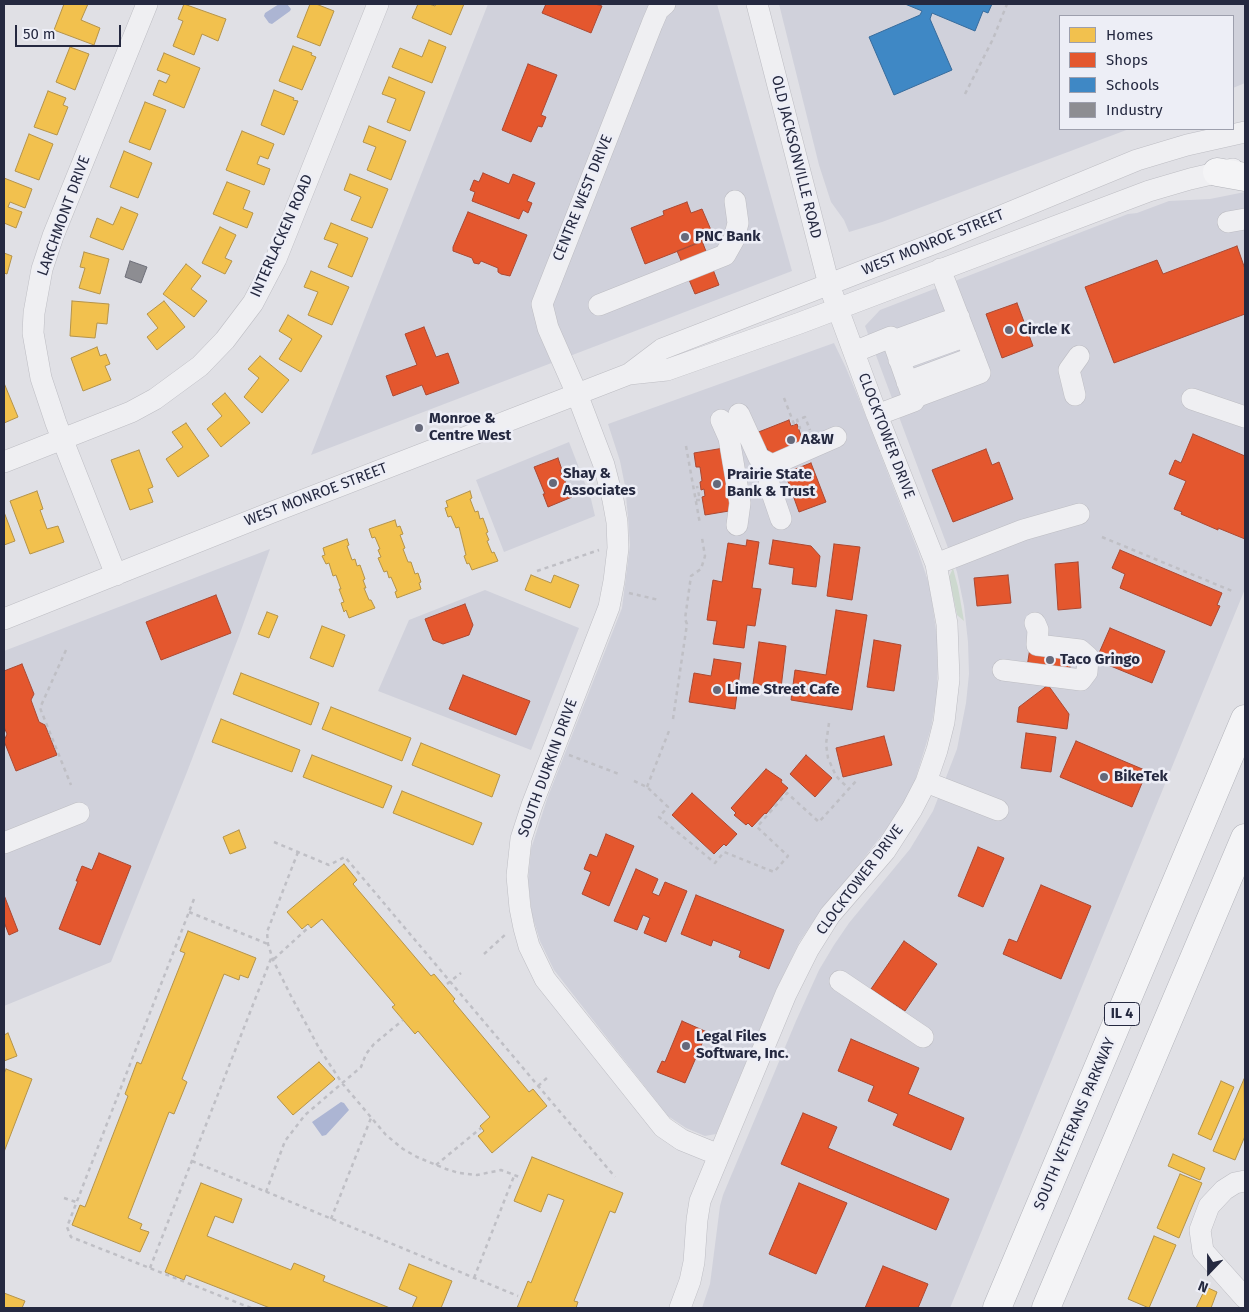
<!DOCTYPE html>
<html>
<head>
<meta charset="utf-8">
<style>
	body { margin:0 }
	#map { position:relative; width:1249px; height:1312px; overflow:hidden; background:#e0e0e5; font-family:"Fira Sans",sans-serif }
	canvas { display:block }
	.frame { position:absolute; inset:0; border:5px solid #252940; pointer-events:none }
	.legend { position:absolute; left:1059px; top:15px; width:175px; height:115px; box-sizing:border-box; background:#edeef6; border:1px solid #9d9fad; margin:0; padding:6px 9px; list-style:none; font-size:15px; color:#252940 }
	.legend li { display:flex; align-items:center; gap:10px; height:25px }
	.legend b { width:25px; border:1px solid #9d9fad }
	.north { position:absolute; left:1184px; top:1247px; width:50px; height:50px; -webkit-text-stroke:4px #edeef6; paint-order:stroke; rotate:202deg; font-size:14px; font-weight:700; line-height:20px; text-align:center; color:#252940 }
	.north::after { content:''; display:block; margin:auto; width:18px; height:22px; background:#252940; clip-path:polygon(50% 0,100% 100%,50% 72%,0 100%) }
	.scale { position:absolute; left:15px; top:25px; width:106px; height:22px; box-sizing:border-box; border:2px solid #252940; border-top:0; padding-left:6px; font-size:15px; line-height:18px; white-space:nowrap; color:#252940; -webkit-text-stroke:4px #edeef6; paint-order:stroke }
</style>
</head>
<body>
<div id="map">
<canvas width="1249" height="1312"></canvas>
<div class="frame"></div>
<ul class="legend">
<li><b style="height:14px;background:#f2c14e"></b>Homes</li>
<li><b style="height:14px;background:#e4572e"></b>Shops</li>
<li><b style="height:14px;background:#3f88c5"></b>Schools</li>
<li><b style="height:14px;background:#8d8d92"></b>Industry</li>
</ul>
<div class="north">N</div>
<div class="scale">50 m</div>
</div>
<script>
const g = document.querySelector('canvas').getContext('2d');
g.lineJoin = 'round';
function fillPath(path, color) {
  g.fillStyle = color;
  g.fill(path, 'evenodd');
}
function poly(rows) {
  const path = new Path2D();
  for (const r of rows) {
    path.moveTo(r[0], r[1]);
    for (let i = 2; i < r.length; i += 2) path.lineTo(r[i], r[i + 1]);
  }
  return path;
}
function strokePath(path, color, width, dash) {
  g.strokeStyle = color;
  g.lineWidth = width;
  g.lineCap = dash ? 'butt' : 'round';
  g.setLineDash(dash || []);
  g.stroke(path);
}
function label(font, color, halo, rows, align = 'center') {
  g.font = font + ' "Fira Sans",sans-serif';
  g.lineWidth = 5;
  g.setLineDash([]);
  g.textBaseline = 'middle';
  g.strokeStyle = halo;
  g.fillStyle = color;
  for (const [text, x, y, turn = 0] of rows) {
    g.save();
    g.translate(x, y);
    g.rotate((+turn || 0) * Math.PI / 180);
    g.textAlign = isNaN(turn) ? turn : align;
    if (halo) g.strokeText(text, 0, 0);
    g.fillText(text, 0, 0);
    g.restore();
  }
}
fillPath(poly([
	[488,4,717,4,792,271,311,455],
	[779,4,1245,4,1245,83,1233,88,1233,16,1060,16,1060,129,1129,129,882,222,849,232,844,220,831,202,819,165],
	[1245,192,1245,589,950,1308,702,1308,710,1284,720,1206,723,1195,796,1021,819,970,834,945,849,923,910,849,933,811,957,749,966,703,969,674,968,642,964,606,957,572,865,326,880,310,1128,214,1137,213,1169,201,1210,199],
	[834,343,846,368,861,404,918,551,930,587,938,644,937,694,931,728,914,784,898,814,861,862,821,910,800,941,776,990,716,1134,705,1136,686,1128,668,1116,554,970,540,941,532,915,528,881,531,849,547,799,622,608,630,545,628,517,625,486,620,461,608,424],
	[569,442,591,499,595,516,504,552,476,480],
	[270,549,239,636,187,772,111,962,4,1006,4,651],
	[485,590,579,628,531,750,378,691,409,620]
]), '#d0d1db');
fillPath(poly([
	[953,568,958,587,964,621,957,615,949,577]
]), '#cdd9cf');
fillPath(poly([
	[279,4,287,4,291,9,290,11,272,24,269,23,264,16,265,13],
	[341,1102,344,1103,349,1110,326,1135,322,1136,312,1122]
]), '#acb5d3');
const homes = poly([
	[64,4,88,4,81,20,100,28,94,45,54,30,64,4],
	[184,4,226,19,218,41,202,34,194,55,173,46,183,21,178,19,184,4],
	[310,4,316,4,334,11,320,46,297,37,310,4],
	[418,4,429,4,435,6,436,4,464,4,451,35,412,18,418,4],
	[429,40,446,47,432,83,392,67,400,48,422,57,429,40],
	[293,46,312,53,311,55,316,57,302,90,279,81,293,46],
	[70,47,89,54,75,90,56,82,70,47],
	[164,53,200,68,184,108,153,95,159,80,166,83,170,75,157,70,164,53],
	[389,77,425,92,410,131,387,122,396,99,382,94,389,77],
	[274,90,294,98,293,100,298,101,284,135,261,125,274,90],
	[48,91,66,98,63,105,68,107,57,135,34,127,48,91],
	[145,102,166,110,150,150,129,142,145,102],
	[369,126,406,141,391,180,367,170,376,147,363,142,369,126],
	[242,131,274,144,268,159,260,156,257,164,270,169,264,185,226,170,242,131],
	[29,134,53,144,39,180,15,171,29,134],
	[124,151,152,163,138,198,110,187,124,151],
	[350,174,388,189,372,228,351,220,361,197,344,190,350,174],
	[4,178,32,189,25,208,10,202,8,207,22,212,16,228,4,223,4,178],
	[227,182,250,191,243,209,253,213,247,228,213,214,227,182],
	[121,207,138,214,123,250,90,237,97,218,113,225,121,207],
	[331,223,368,238,352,277,328,267,338,244,324,239,331,223],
	[220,227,236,235,225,258,232,261,225,274,202,263,220,227],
	[84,252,109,259,100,294,79,288,85,268,80,267,84,252],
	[4,253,12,256,7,274,4,273,4,253],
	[186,264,201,276,191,289,207,301,194,317,163,294,186,264],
	[311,271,349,287,332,325,308,315,318,292,304,287,311,271],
	[72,301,109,304,107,324,97,323,95,338,70,336,72,301],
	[164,301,185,327,157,350,147,337,158,328,147,314,164,301],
	[288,315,322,336,301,372,279,359,292,339,279,331,288,315],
	[97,347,100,356,106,354,110,364,105,366,111,380,83,391,71,358,97,347],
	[260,356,289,380,262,413,244,397,259,378,248,369,260,356],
	[4,383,18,417,4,423,4,383],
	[225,393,250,423,221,447,207,429,222,416,212,404,225,393],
	[186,423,209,456,178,477,166,459,183,447,172,432,186,423],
	[139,450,153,487,148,489,153,502,130,510,111,460,139,450],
	[37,491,43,509,40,510,47,529,58,526,64,542,30,554,10,501,37,491],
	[470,491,472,498,470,499,475,512,478,511,480,519,483,518,488,532,486,533,489,540,487,541,492,553,494,552,498,561,472,570,469,563,467,564,464,556,466,555,459,527,456,528,451,516,448,517,445,508,448,507,446,501,470,491],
	[4,512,15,541,4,545,4,512],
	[395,520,397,527,400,526,403,534,400,535,405,548,403,549,408,562,411,562,415,574,418,573,421,582,419,583,421,589,397,598,395,592,397,591,391,577,389,578,387,571,384,572,378,558,381,557,378,550,380,549,375,537,372,538,369,529,395,520],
	[347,539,349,545,347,546,352,560,355,559,357,566,360,565,365,579,363,580,366,588,364,588,369,600,371,600,375,608,349,618,346,610,344,612,341,603,344,602,339,589,341,589,336,575,333,576,329,563,326,564,322,556,325,555,323,548,347,539],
	[531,575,551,583,554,575,579,585,570,608,525,590,531,575],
	[267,612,278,616,269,638,258,634,267,612],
	[322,626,345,635,333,667,310,658,322,626],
	[241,673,319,703,311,725,233,694,241,673],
	[331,707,411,738,402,761,322,729,331,707],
	[221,719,300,750,292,772,212,742,221,719],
	[421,743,500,775,492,797,412,765,421,743],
	[312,755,392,786,383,808,303,777,312,755],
	[402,791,482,823,473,845,393,813,402,791],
	[239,830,246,848,230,854,223,837,239,830],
	[344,864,357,880,353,884,431,976,434,974,455,999,453,1001,529,1092,533,1089,547,1106,492,1153,478,1136,484,1131,480,1126,490,1117,418,1031,415,1034,392,1007,395,1005,322,919,311,928,308,924,302,929,287,912,344,864],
	[188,931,256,958,248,978,240,975,239,980,224,974,182,1079,187,1082,174,1114,169,1112,128,1218,142,1224,140,1229,149,1232,140,1252,72,1225,80,1205,85,1207,128,1096,125,1094,137,1062,141,1064,185,953,180,951,188,931],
	[8,1033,17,1056,4,1061,4,1035,8,1033],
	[319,1062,335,1079,293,1115,277,1097,319,1062],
	[6,1069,32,1079,4,1152,4,1074,6,1069],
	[1244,1079,1245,1136,1235,1160,1213,1151,1244,1079],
	[1221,1081,1234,1087,1211,1140,1198,1134,1221,1081],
	[1173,1154,1205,1168,1200,1180,1168,1166,1173,1154],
	[532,1157,623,1193,615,1213,610,1211,574,1301,578,1302,576,1308,517,1308,528,1281,531,1283,564,1200,548,1194,541,1212,514,1201,532,1157],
	[1180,1174,1202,1183,1179,1238,1157,1228,1180,1174],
	[201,1183,242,1199,233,1223,215,1216,207,1236,291,1270,294,1263,325,1276,323,1281,390,1308,270,1308,186,1275,184,1280,165,1272,201,1183],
	[1154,1236,1176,1245,1149,1308,1128,1299,1154,1236],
	[409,1264,452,1281,441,1308,412,1308,417,1297,399,1289,409,1264],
	[1206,1287,1217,1292,1211,1308,1196,1308,1206,1287],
	[4,1293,25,1301,22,1308,4,1308,4,1293]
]);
fillPath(homes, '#f2c14e');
strokePath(homes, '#b4934a', 1);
const shops = poly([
	[546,4,595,4,602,6,591,33,542,13,546,4],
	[528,64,557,75,541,115,546,117,542,127,538,126,531,142,502,130,528,64],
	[483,173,509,184,513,174,535,183,527,201,532,203,528,213,523,210,519,219,472,201,475,192,470,190,474,180,479,182,483,173],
	[687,202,691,213,702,209,714,237,645,264,631,228,664,215,663,211,687,202],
	[468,212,527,235,510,276,501,274,498,272,498,268,481,261,479,264,474,263,472,258,453,251,453,247,468,212],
	[702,241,719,285,695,294,677,251,702,241],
	[1237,246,1245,269,1245,314,1114,363,1085,287,1157,260,1163,274,1237,246],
	[1017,303,1033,346,1002,358,986,314,1017,303],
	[424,327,436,357,448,353,459,383,426,395,422,385,393,396,386,376,417,365,405,334,424,327],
	[789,420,791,426,797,424,805,447,772,460,767,448,763,450,756,433,789,420],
	[1193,434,1245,456,1245,539,1218,528,1218,530,1181,514,1182,512,1174,509,1186,481,1169,474,1175,460,1181,463,1193,434],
	[724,448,735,510,705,515,702,497,705,496,704,489,701,490,700,482,702,481,700,467,696,467,694,453,724,448],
	[986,449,992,465,999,462,1013,499,953,522,932,470,986,449],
	[558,458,562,470,560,470,572,497,548,507,543,494,545,494,534,467,558,458],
	[811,463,826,502,799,512,785,473,811,463],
	[747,540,759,542,752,588,761,589,755,626,747,625,744,648,713,644,717,621,707,620,713,580,722,582,728,543,746,546,747,540],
	[773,540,811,546,820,556,816,587,792,584,794,568,769,564,773,540],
	[834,544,860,547,852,600,827,596,834,544],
	[1120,550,1222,593,1217,605,1220,606,1211,626,1120,588,1125,574,1112,568,1120,550],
	[1078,562,1081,608,1058,610,1055,564,1078,562],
	[1008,575,1011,603,977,606,974,578,1008,575],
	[216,595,231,633,161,660,146,622,216,595],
	[465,604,473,625,469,635,443,644,433,640,425,619,465,604],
	[836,610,867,615,852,710,791,700,795,670,826,675,836,610],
	[1110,628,1165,651,1152,683,1096,660,1110,628],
	[874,640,901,645,894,691,867,687,874,640],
	[759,642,786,646,781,688,753,684,759,642],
	[1030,648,1072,654,1069,673,1027,667,1030,648],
	[714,659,741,663,735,709,689,702,694,673,711,676,714,659],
	[22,664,34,694,31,700,39,722,45,725,57,755,16,771,4,741,7,734,4,727,4,671,22,664],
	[463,675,530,701,516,735,449,709,463,675],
	[1048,685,1069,714,1067,729,1017,722,1019,707,1048,685],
	[1026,733,1056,737,1051,772,1021,768,1026,733],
	[884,736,892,765,843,777,836,748,884,736],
	[1076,741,1147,771,1132,807,1060,777,1076,741],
	[806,755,832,778,815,797,790,774,806,755],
	[766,769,782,780,781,782,788,788,766,814,765,813,752,827,748,823,746,825,734,815,736,813,731,808,766,769],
	[692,793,737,834,726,846,724,844,714,854,672,815,692,793],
	[606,834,634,846,609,906,582,894,591,872,584,869,590,854,597,857,606,834],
	[978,847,1004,858,983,907,958,896,978,847],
	[99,853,131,866,100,945,59,929,78,881,76,881,82,866,92,870,99,853],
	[636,869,658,879,652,893,659,896,665,882,687,891,666,942,644,933,650,918,643,915,637,930,614,921,636,869],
	[1041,885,1091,906,1061,979,1003,954,1009,939,1017,942,1041,885],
	[4,895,18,931,9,935,4,922,4,895],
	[696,895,784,930,769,969,739,957,741,951,713,940,711,946,681,934,696,895],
	[904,941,937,964,905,1011,871,989,904,941],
	[682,1021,707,1032,685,1083,657,1072,662,1061,665,1062,682,1021],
	[851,1039,919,1068,908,1094,964,1118,951,1150,893,1125,898,1114,868,1101,874,1086,838,1071,851,1039],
	[803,1113,837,1127,828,1148,949,1199,936,1230,781,1164,803,1113],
	[799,1183,847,1203,816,1274,769,1254,799,1183],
	[883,1266,928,1284,918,1308,865,1308,883,1266]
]);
fillPath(shops, '#e4572e');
strokePath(shops, '#ab4933', 1);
const schools = poly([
	[905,4,992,4,988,13,983,11,975,31,932,13,930,19,952,70,894,95,869,37,920,15,922,11,905,4]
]);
fillPath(schools, '#3f88c5');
strokePath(schools, '#376c9d', 1);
const industry = poly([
	[130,261,147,267,141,283,125,277,130,261]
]);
fillPath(industry, '#8d8d92');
strokePath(industry, '#6e6f79', 1);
const minor = poly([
	[665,4,658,10,652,24,542,304,548,328,577,394,604,465,613,500,617,522,618,548,614,581,609,607,532,805,521,839,517,876,520,908,524,928,529,946,545,979,663,1127,682,1140,719,1155],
	[1228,222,1245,219],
	[599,305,725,255,734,239,738,223,735,201],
	[893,341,959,317],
	[854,352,891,337,893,341,914,401,877,415],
	[899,360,966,336],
	[629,374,662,349,943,240,1137,160,1187,145,1245,132],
	[907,382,974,357],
	[1075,395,1069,370,1079,356],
	[913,398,980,373,940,269],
	[1192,399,1245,417],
	[739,414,759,458,772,465,836,437],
	[721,420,729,438,740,503,737,525],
	[4,462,131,412,155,399,200,366,225,340,253,303,276,259,378,4],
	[769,484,781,519],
	[936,564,1023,530,1079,514],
	[116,575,56,423,41,378,33,333,34,313,42,269,53,236,147,4],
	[4,619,270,513,629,374,667,370,800,323,1149,191,1190,179,1233,169],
	[1003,670,1081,680,1087,672,1088,657,1080,650,1037,645,1038,630,1035,623],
	[926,782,998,810],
	[4,843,79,813],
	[840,981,923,1037],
	[1245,1181,1235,1183,1224,1190,1209,1206,1200,1230,1203,1251,1245,1298],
	[680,1308,690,1281,694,1262,697,1220,700,1201,786,994,808,950,830,915,885,851,912,809,926,782,937,750,944,722,949,679,947,624,936,564,877,415,829,285,757,4]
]);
const highway = poly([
	[1217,172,1245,177],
	[997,1308,1245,719],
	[1046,1308,1245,838]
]);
strokePath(minor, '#bdbdc3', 22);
strokePath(highway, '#b2b3ba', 29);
strokePath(poly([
	[965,94,993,39,1007,4],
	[784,398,794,424,798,423],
	[798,428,800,428,797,420,805,417,810,430],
	[686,446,700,524],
	[564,480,584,474],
	[696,500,700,500,697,486],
	[1102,537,1232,591],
	[537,571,599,550],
	[629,593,659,600],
	[66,650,40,708,71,785],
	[673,719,687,624,685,619,691,576,701,569,705,556,702,538],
	[829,723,826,744,828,758,836,776,849,789],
	[569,755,619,774],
	[634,781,647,787,668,807,659,817,715,863,724,852,774,872,788,856,757,827,787,793,819,822,856,781],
	[647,787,669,731],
	[274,842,329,865,345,857,615,1177],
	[298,852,267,932,268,944,273,960,291,996,319,1048,342,1083,386,1135,403,1149,417,1157,446,1169,459,1173,477,1175,501,1170,522,1178],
	[194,899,67,1227,71,1237,251,1308],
	[189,912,268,944],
	[484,954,507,933],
	[274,959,310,926],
	[447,984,461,973],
	[538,1086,548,1077],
	[192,1161,518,1296],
	[436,1165,481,1128],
	[266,1192,285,1141,305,1115,361,1067,366,1054,374,1044,403,1020],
	[64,1198,76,1202],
	[331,1219,371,1118],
	[150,1268,272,956],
	[474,1278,514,1176]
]), '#bfbfc5', 2.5, [4, 4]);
strokePath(minor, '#efeff2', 21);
strokePath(highway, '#f4f4f6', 28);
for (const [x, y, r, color] of [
	[685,237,5,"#66697a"],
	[1009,330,5,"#66697a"],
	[419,428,5,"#66697a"],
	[791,440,5,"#66697a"],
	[553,483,5,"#66697a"],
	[717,484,5,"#66697a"],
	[1050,660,5,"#66697a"],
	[717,690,5,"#66697a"],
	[1104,777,5,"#66697a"],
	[686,1046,5,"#66697a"]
]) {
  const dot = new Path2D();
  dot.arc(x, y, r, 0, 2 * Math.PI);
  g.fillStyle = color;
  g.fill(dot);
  strokePath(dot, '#edeef6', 2);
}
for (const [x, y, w] of [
	[1122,1014,35]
]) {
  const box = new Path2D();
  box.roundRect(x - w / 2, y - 11.5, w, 23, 4);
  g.fillStyle = '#edeef6';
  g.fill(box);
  strokePath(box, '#252940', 1);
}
label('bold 14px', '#252940', null, [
	["IL 4",1122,1014]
]);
label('15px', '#252940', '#edeef6', [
	["OLD JACKSONVILLE ROAD",796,157,76],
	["CENTRE WEST DRIVE",583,198,-68],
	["LARCHMONT DRIVE",64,216,-70],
	["INTERLACKEN ROAD",282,236,-66],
	["WEST MONROE STREET",933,243,-22],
	["CLOCKTOWER DRIVE",886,436,69],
	["WEST MONROE STREET",316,495,-21],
	["SOUTH DURKIN DRIVE",548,768,-70],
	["CLOCKTOWER DRIVE",860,880,-53],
	["SOUTH VETERANS PARKWAY",1075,1124,-67]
]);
label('bold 15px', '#252940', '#edeef6', [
	["PNC Bank",695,237],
	["Circle K",1019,330],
	["Monroe &",429,419],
	["Centre West",429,436],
	["A&W",801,440],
	["Shay &",563,474],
	["Associates",563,491],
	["Prairie State",727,475],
	["Bank & Trust",727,492],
	["Taco Gringo",1060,660],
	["Lime Street Cafe",727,690],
	["BikeTek",1114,777],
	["Legal Files",696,1037],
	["Software, Inc.",696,1054]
], 'left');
</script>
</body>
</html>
